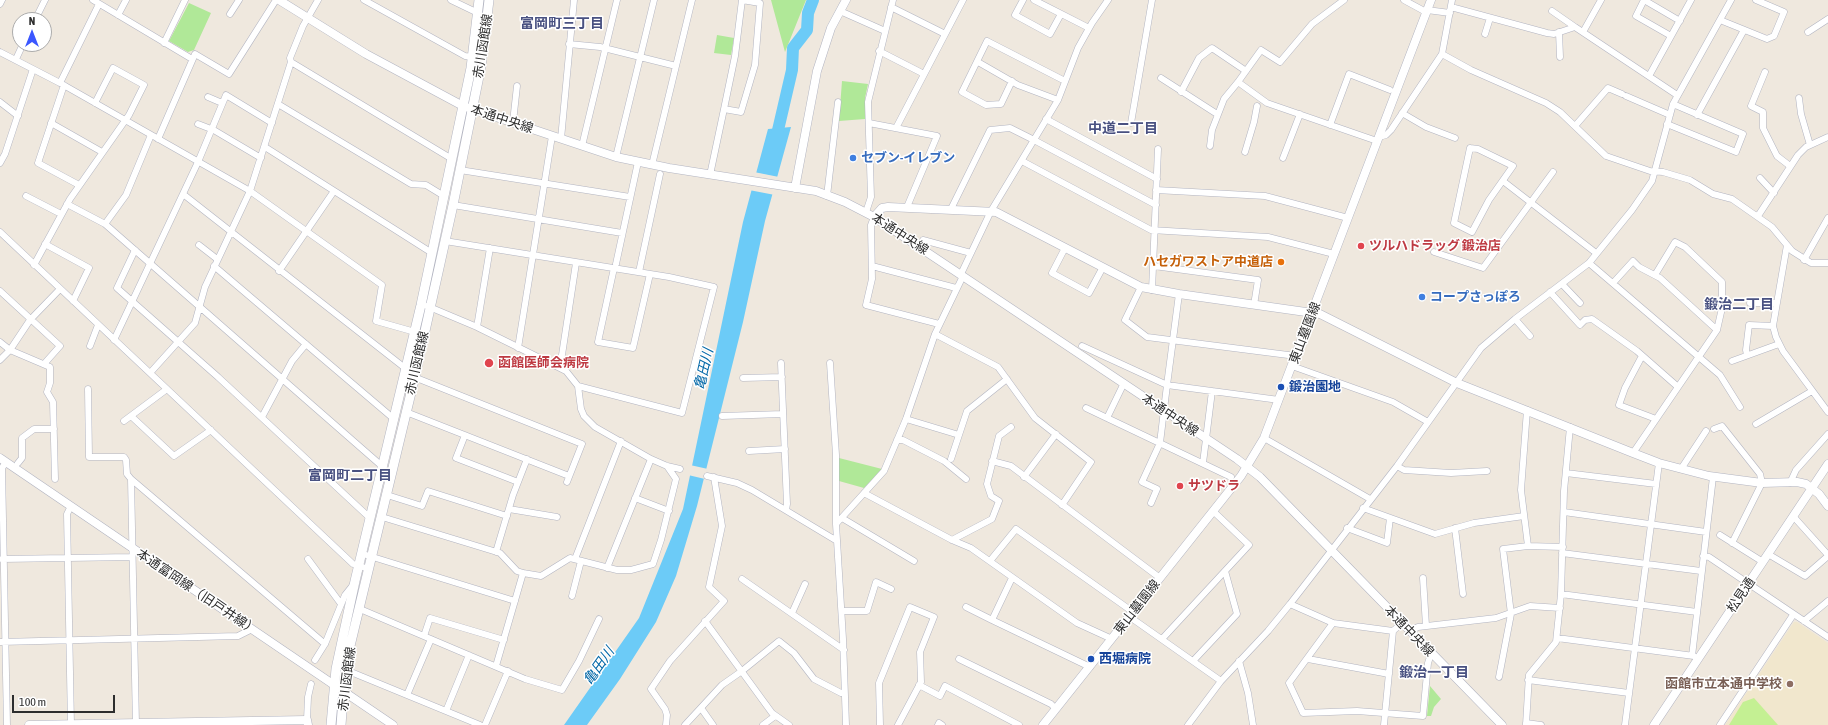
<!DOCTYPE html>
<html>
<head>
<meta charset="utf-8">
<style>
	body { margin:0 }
	#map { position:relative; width:1828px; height:725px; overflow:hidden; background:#efe8de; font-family:"Asap Condensed",sans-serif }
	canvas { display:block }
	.north { position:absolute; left:12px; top:12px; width:40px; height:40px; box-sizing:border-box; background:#fff; border:1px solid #ababab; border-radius:50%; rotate:0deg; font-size:11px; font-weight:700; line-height:16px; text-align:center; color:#2d2d2d }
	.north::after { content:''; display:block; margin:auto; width:14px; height:18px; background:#3b57ff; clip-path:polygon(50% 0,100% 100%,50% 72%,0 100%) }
	.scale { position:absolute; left:12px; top:695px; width:103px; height:18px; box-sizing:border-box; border:2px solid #2d2d2d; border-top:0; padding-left:5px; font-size:12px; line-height:14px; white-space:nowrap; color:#2d2d2d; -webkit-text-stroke:3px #fff; paint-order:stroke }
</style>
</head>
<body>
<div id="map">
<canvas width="1828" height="725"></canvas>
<div class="north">N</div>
<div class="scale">100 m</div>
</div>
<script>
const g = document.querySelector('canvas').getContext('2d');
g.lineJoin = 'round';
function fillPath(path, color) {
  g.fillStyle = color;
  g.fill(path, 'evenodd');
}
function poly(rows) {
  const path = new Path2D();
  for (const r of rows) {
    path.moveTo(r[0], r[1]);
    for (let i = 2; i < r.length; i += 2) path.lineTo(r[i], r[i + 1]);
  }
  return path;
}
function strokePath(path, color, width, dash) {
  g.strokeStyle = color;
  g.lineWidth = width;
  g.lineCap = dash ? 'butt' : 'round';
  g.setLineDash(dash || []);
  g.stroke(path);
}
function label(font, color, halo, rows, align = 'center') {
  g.font = font + ' "Asap Condensed","Noto Sans JP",sans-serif';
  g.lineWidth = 3;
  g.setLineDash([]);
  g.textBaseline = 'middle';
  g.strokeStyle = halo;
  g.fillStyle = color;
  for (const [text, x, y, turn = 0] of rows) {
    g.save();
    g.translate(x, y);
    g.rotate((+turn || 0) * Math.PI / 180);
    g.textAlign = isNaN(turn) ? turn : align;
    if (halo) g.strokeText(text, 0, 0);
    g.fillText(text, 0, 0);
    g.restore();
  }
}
fillPath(poly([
	[1794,622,1797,622,1828,643,1828,725,1725,725]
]), '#f1e7cd');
fillPath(poly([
	[771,0,806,0,785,52],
	[189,3,211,13,194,50,188,52,169,41],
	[717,35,734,38,731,55,714,53],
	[842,81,868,84,865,98,865,119,839,121],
	[839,458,882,469,864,488,839,481],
	[1430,686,1441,699,1434,707,1431,716,1427,716]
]), '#b0e898');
fillPath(poly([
	[1754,698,1778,725,1729,725,1743,702]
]), '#c4f093');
fillPath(poly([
	[791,127,765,221,743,322,697,506,676,576,656,622,620,679,587,725,564,725,639,618,683,509,743,222,768,129]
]), '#6ccbf7');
fillPath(poly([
	[754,172,779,177,775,195,749,190],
	[690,465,708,469,705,479,688,475]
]), '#efe8de');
strokePath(poly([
	[775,143,792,70,793,48,807,30,808,13,813,0]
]), '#6ccbf7', 12);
const minor = poly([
	[93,0,192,59],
	[364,0,465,56,472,57],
	[451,0,478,13],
	[1023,0,1015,15,1050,34,1061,14],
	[1034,0,1089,28],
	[1404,0,1426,12],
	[1644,0,1636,16,1671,36],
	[1644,0,1680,21],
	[0,4,2,0],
	[891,7,945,34],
	[1451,7,1547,33,1554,34,1575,27,1677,95],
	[1427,10,1450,13],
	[840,11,885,31],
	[1552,11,1575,27],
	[230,14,239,0],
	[118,15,126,0],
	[35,20,45,0],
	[1720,20,1767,39,1774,36,1784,12,1756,0],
	[1559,32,1560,57],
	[1583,32,1601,0],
	[1808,32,1828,19],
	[1485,34,1490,18],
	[164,43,185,0],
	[569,44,600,47,676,66],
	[879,51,924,74],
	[0,52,60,83,250,191,382,285,376,321,415,332],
	[1442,54,1471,70,1546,103,1560,112,1606,156,1650,171,1663,172,1690,180,1713,194,1732,199,1772,227,1787,245,1773,326,1776,337,1783,351,1828,412],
	[16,59,23,44],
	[291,62,452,159],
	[978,62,1018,85,1058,100],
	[1765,72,1751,106,1763,112,1763,128,1777,156,1790,166],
	[1649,76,1691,0],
	[1161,78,1217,114],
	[1012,81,1001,104,986,105,962,92,987,41,1065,81],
	[1238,82,1267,103,1377,141],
	[60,83,99,4],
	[64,85,38,163,79,185],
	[1181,92,1199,58,1212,48,1246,71],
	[1626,96,1670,115],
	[208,97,222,103],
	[1799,98,1801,114,1810,145],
	[0,102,18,116],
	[278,104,411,184,426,185,444,196],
	[1402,113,1426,127,1455,138],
	[1697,115,1744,30],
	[1046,119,1157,179],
	[513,122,517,86],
	[51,123,102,152],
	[869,123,937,136,907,207],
	[1131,123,1152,0],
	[198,124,211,129],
	[1667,124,1736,152,1743,134,1673,104],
	[1330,125,1349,74,1390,90],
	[1575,126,1608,88,1622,94],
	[896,128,963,0],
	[212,129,261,158],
	[1379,137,1386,135,1391,130,1442,54,1452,0],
	[158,139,195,54,229,74,276,0],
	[561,139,574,0],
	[1034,140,1156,205],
	[582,146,617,0],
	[1210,146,1212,130,1224,99,1238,82,1261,50,1280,62,1312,24,1344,0],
	[265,147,432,253],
	[1470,148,1478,149,1513,166,1489,200,1472,232,1454,223,1470,148],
	[1245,152,1254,122,1257,106],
	[616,157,654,0],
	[1283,158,1300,114],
	[1022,161,1151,230,1268,237,1334,254],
	[0,163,5,154,33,69],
	[652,165,692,0],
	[460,170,630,197],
	[710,175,724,109,735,56,742,0,760,3,755,65,741,112,724,109],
	[1760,178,1774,193],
	[1503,181,1596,253],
	[1156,190,1265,196,1348,218],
	[183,194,419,379,582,444,567,482],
	[26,196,61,214],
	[827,196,838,102],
	[67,204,105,224,383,467],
	[453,205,622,233],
	[951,209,990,130,1010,128,1034,140],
	[866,212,871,197,868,102,893,0],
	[1758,216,1798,155,1806,147,1828,137],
	[874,217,871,225,872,279,866,305,939,324],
	[105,224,126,195,151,135],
	[0,232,353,564,369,569],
	[923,240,971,253],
	[445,241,669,277,714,287,682,413,578,386],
	[45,244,89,268,73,301],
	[199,245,217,259],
	[1787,245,1792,251,1811,263,1828,263],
	[1065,248,1052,273,1089,293,1103,267],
	[135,250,117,288,218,377,371,519],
	[1434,252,1483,268,1553,172],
	[1804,260,1828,218],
	[1589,263,1720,375,1740,407],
	[616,264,638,162],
	[34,265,70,199,129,115,144,85,113,68,95,103],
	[214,266,394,419],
	[872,266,956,288],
	[1154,266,1258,280,1254,305],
	[614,268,598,342,633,348,650,274],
	[279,271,334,191],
	[639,272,660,174],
	[961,274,991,211,1058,100,1078,48,1092,23,1108,0],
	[1613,283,1633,261,1639,267,1660,278,1717,330],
	[1562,284,1580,303],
	[1141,287,1125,320,1147,337,1296,356],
	[1152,290,1158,149],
	[0,291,60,346,44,364],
	[1550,292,1580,325,1585,320,1592,319,1637,351,1678,387],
	[1750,303,1776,303],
	[427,306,477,327,566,371,578,386,581,409,584,416,595,427,651,459,667,466,680,469],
	[1515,319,1530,336],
	[477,327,490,248],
	[935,334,998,367,1035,418,1091,462,1062,505],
	[114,340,198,162,226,95,272,123],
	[0,342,10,350,50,367,50,383,47,392,53,402,55,479],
	[90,346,98,325],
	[1082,346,1167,385,1179,294],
	[518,348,552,136],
	[1747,355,1746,350,1749,325,1773,326],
	[1642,356,1625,388,1619,405,1656,419],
	[0,360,10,350,30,320,60,289],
	[1732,361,1779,344],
	[781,363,787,504,786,510],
	[830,363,836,455,836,524],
	[1292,366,1393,402,1428,422],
	[560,368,576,263],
	[150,373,195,323,205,287,250,191,291,62,290,58,303,26,318,0],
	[743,378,782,377],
	[88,389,89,457,124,457,126,460,127,474,131,479,136,725],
	[1086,408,1231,477],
	[1527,410,1521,490,1528,546],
	[406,412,569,476],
	[131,416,174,456,211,430],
	[722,416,783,414],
	[262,417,292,361,306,344],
	[1107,418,1124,383],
	[906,419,959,435],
	[124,421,167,389],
	[1756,424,1812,391],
	[1714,429,1722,426,1760,474,1762,483,1732,543],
	[465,435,456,458,518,482],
	[1264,438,1370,499],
	[897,440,903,440,944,461,966,479],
	[749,451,785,449],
	[1633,453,1717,330,1722,308,1722,282,1685,247,1675,242,1655,275],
	[951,459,967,411,1007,379],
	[992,461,1011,466,1160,578],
	[6,462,2,468,7,725],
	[18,463,22,458,22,438,34,429,54,429],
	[1203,463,1212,391],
	[1397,466,1404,470,1451,473,1487,471],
	[1681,469,1706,431],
	[1566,473,1656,484],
	[707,476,737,483,752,490,837,541],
	[1024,477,1056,434],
	[131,479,325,644],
	[1790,483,1796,470,1828,434],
	[864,493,952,540,971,548,1077,623,1112,639],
	[387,495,422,506,428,491,507,516],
	[635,498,669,511],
	[1151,503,1157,489,1142,482,1160,443,1167,385,1279,400],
	[1363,508,1435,534,1474,523,1524,516],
	[509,509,557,517],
	[1564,512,1706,532],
	[1793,516,1828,555],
	[382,517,500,553,517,571,523,573,541,576,570,558,617,570,631,570,653,564,661,540,676,479,667,466],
	[842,518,914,561],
	[1347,528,1387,543,1390,518],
	[1455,528,1463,594],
	[1720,535,1763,562],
	[952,540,992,519,999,501,991,496,987,484,999,436,1011,427],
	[496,552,513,495,527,459],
	[1562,553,1701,571],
	[363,554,515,601],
	[1768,554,1805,576,1828,556],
	[1703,556,1709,557,1828,637],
	[2,559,132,557],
	[308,559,341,604],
	[575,559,621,441],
	[990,561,1016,529,1133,612],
	[607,568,651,459],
	[1012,578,992,620,1090,667],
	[1423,578,1426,626],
	[742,579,844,650],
	[1561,594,1697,612],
	[572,596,581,561],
	[1290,604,1333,623,1393,631,1402,623],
	[966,607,992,620],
	[360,609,525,679,562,690,579,661,599,619],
	[842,611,867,611,876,582,891,589],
	[792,613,805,584],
	[1130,617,1221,681],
	[705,621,772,713,789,725],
	[1804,621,1828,601],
	[1333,623,1289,683,1303,713,1357,711,1423,716,1428,663,1431,654],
	[1410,631,1418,627,1496,618,1530,606,1560,608],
	[424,636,430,618,504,640],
	[1557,638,1694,656],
	[1162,639,1249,545,1213,511],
	[0,642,238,636,252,629],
	[1692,656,1713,477],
	[959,659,1051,704,1056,709],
	[1308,659,1389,674],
	[315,660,325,644,345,595,353,585],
	[1193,661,1237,614,1225,571],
	[1239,661,1248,693,1253,725],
	[496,666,523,573],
	[346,670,480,725],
	[1499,677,1511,614,1503,549,1528,546,1563,547],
	[1528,680,1629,693],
	[919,685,940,696,945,686,1019,725],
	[407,695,431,639],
	[701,708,713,725],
	[446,711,469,655],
	[307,720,308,697,311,684],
	[1526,723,1541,725],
	[71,725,67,514,71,506],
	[485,725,508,671],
	[666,725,667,715,665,709,651,689,670,661,724,601,709,587,722,526,714,477],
	[685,725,722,685,742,671,779,641,794,653,814,679,841,693],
	[763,725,775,716],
	[846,725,843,639,836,524,884,471,906,419,935,334,963,276],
	[880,725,879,683,910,607,934,617,920,652,921,682,898,725],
	[938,725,939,723,942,725],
	[1188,725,1221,681,1268,631,1290,604,1397,466,1481,348,1515,319,1589,263,1632,210,1652,181,1673,104,1731,0],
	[1384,725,1393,631],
	[1526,725,1529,675,1556,642,1561,594,1564,491,1570,427],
	[1625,725,1659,463],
	[1720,725,1793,615]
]);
const tertiary = poly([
	[279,0,366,54,463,106,616,157,669,168,816,191,845,202,874,217,1237,459,1260,477,1502,725],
	[795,188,817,71,831,28,846,0],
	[874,217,882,208,888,207,996,212,1141,287,1179,294,1320,314,1457,383,1633,453,1659,463,1709,476,1762,483,1797,482,1806,484,1819,494,1828,506],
	[0,458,393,725],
	[29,725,307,720,308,725],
	[1043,725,1241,476,1264,438,1431,0],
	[1654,725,1828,464]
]);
const secondary = poly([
	[331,725,336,669,355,581,421,305,471,68,479,0],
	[341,725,345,673,350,646,415,376,453,205,481,66,489,0]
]);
strokePath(minor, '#b2b4c1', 7);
strokePath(tertiary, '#b2b4c1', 9);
strokePath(secondary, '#b2b4c1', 10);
strokePath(minor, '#fff', 6);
strokePath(tertiary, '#fff', 8);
strokePath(secondary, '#fff', 9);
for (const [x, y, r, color] of [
	[853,158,4,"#3f7fe0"],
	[1361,246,4,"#e0444e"],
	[1281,262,4,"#e8710a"],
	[1422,297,4,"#3f7fe0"],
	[489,363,5,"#e0444e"],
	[1281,387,4,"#1a4fb4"],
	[1180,486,4,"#e0444e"],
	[1091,659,4,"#1a4fb4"],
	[1790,684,4,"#8d6e63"]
]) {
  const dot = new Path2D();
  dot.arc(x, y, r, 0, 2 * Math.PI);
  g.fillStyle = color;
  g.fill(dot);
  strokePath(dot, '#fff', 1.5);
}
label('13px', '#2d2d2d', '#fff', [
	["赤川函館線",483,46,-81],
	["本通中央線",502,119,18],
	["本通中央線",900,234,33],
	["東山墓園線",1305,333,-69],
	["赤川函館線",417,363,-77],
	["本通中央線",1170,415,34],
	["本通富岡線（旧戸井線）",197,592,34],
	["松見通",1741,595,-56],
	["東山墓園線",1137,607,-52],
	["本通中央線",1409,631,46],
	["赤川函館線",347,679,-83]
]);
label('bold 13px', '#366cbe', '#fff', [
	["セブン-イレブン",861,158],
	["コープさっぽろ",1430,297]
], 'left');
label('bold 13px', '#be3a42', '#fff', [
	["ツルハドラッグ 鍛治店",1369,246],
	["函館医師会病院",498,363],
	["サツドラ",1188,486]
], 'left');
label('bold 13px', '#c56008', '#fff', [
	["ハセガワストア中道店",1273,262]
], 'right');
label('bold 13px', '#164399', '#fff', [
	["鍛治園地",1289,387],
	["西堀病院",1099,659]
], 'left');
label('bold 13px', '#785e54', '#fff', [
	["函館市立本通中学校",1782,684]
], 'right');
label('bold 14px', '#495181', '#fff', [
	["富岡町三丁目",562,24],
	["中道二丁目",1123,129],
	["鍛治二丁目",1739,305],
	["富岡町二丁目",350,476],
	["鍛治一丁目",1434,673]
]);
label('italic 14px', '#0569a8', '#fff', [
	["亀田川",704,369,-77],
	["亀田川",599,666,-55]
]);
</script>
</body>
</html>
